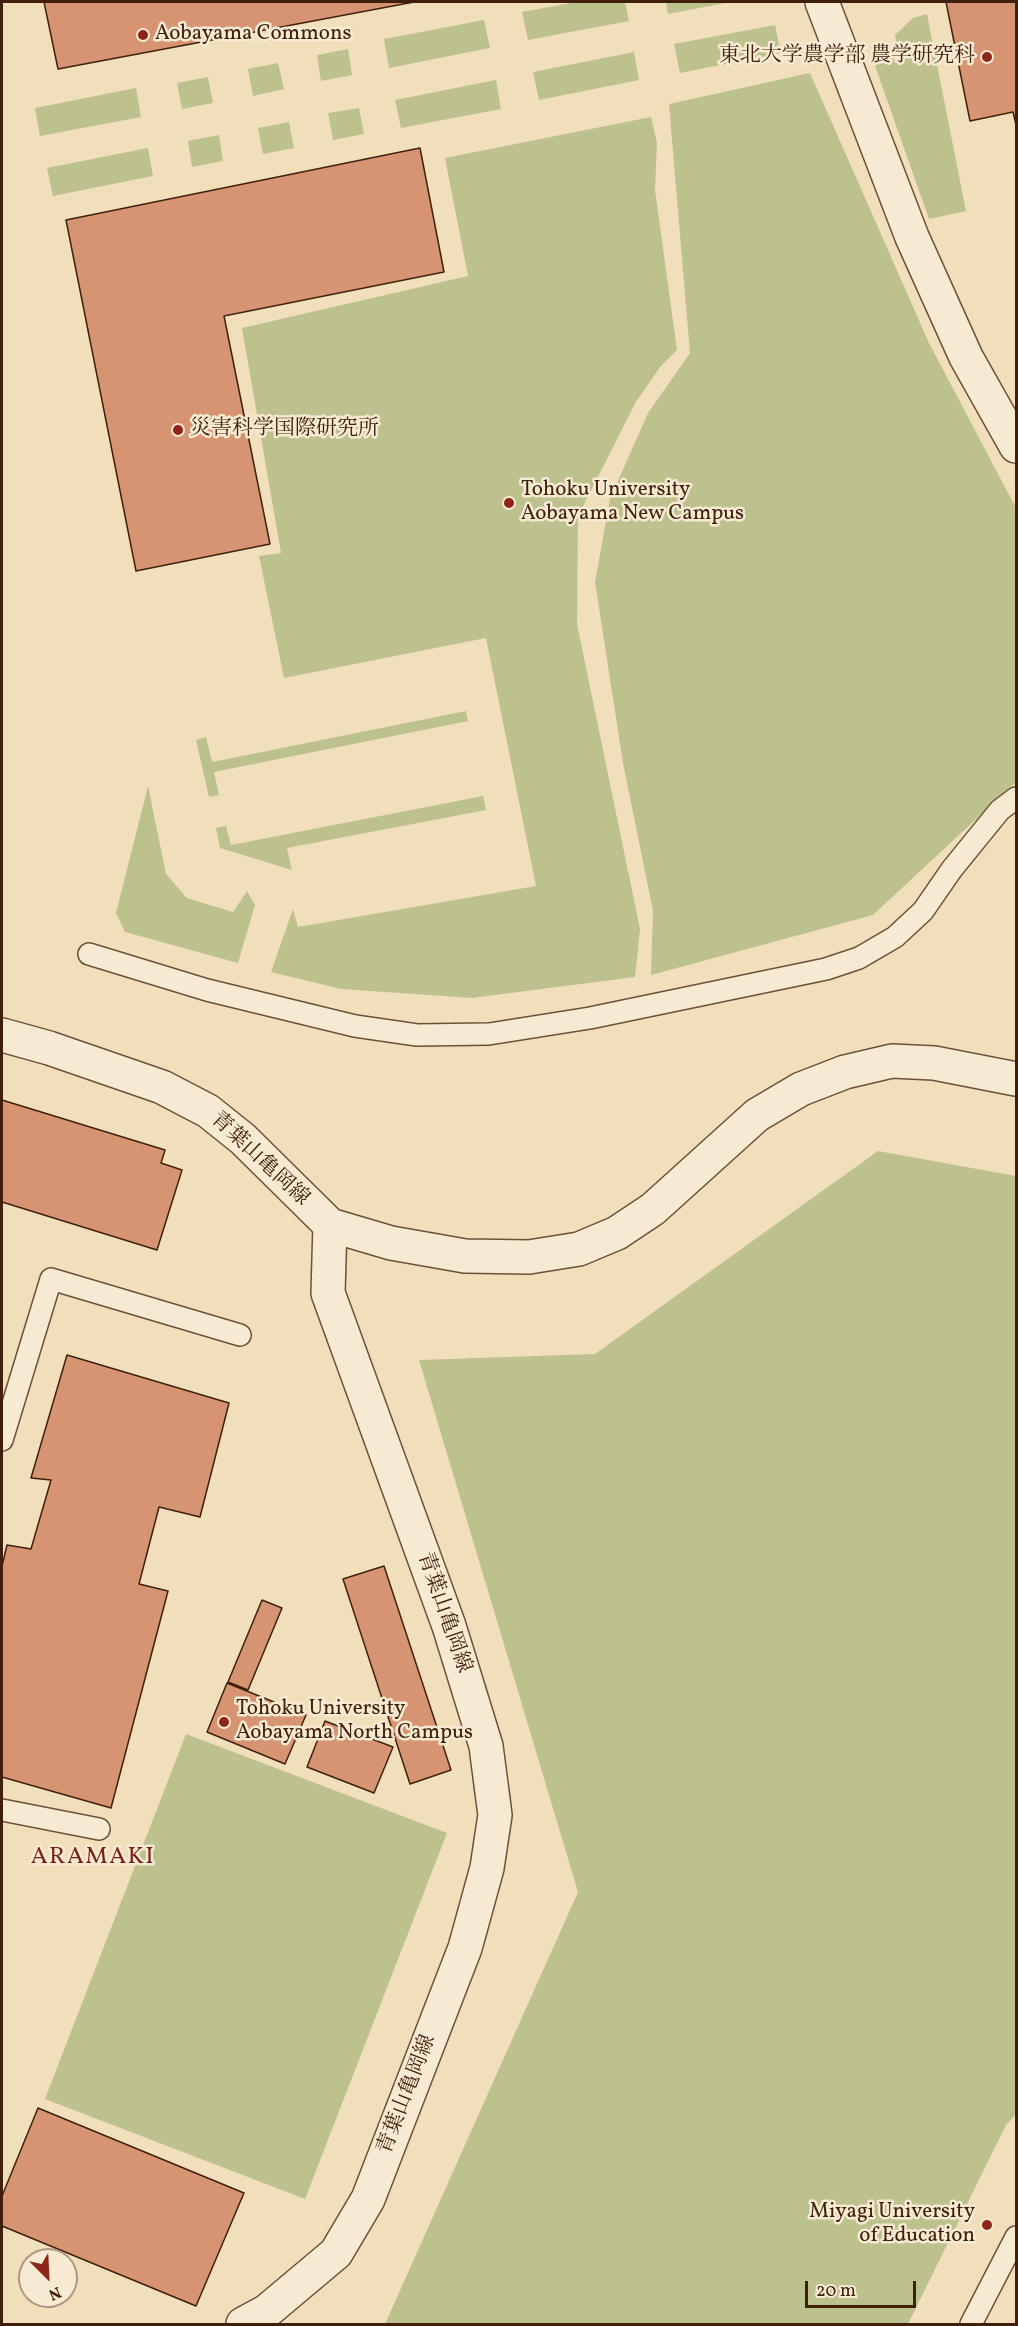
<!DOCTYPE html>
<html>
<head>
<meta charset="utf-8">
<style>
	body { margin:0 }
	#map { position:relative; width:1018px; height:2326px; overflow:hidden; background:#f1dfbc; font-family:Vollkorn,serif }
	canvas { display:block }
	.frame { position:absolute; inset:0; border:3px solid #40200d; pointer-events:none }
	.north { position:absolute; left:18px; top:2248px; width:60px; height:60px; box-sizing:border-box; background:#f6ead3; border:2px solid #ad9984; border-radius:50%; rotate:156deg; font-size:16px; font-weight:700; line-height:24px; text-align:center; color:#40200d }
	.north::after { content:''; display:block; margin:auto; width:21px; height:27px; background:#8f2418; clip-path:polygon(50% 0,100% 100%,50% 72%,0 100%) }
	.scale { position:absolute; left:805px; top:2281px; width:111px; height:27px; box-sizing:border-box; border:3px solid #40200d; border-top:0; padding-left:8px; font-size:18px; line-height:21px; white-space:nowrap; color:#40200d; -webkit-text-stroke:4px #f6ead3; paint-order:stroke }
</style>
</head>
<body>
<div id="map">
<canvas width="1018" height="2326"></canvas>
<div class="frame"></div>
<div class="north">N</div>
<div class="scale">20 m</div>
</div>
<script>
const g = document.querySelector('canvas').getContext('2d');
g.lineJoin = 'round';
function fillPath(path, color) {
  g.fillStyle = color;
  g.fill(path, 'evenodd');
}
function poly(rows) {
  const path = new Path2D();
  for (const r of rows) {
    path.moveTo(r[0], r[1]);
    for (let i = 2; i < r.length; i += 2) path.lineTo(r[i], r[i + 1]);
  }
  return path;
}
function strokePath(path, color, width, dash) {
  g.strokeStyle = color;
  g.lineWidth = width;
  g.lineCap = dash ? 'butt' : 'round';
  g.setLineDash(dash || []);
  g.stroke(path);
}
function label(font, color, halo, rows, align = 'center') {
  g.font = font + ' Vollkorn,"Noto Serif JP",serif';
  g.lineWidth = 5;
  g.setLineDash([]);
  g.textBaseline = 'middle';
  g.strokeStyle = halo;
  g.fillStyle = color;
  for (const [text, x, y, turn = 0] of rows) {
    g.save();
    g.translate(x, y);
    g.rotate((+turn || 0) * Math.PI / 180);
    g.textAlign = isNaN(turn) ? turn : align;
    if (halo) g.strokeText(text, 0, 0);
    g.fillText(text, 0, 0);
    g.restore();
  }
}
fillPath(poly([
	[576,2,625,2,629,21,528,40,522,12],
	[666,2,731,2,668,14],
	[927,14,966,211,929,219,874,63,898,56,895,35,913,18],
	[484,20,490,48,389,68,384,39],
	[775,25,781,53,680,73,674,44],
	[348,49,352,75,321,81,317,55],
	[634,52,639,80,539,100,533,72],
	[278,63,284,89,253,96,248,69],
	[810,73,929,343,1016,508,1016,782,873,915,651,975,653,911,623,763,595,582,610,499,648,413,690,353,669,104],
	[208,77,213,103,182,109,177,83],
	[496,80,501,109,401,128,395,100],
	[136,88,141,117,40,136,35,108],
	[359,108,364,134,333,140,328,113],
	[651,117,657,143,655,190,677,350,660,367,636,402,578,516,577,624,640,929,635,977,472,998,341,989,271,972,293,909,298,927,536,886,486,638,284,678,259,556,281,553,242,328,468,276,445,158],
	[289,122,294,148,263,154,258,128],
	[219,135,223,161,192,167,188,141],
	[148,148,153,176,53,196,47,168],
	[466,711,468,721,214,772,219,795,209,797,196,740,206,737,212,762],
	[148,786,166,874,187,898,233,912,247,891,255,905,238,963,125,932,116,913],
	[483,796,486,810,287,848,292,870,220,848,216,828,226,826,231,845],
	[878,1151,1016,1176,1016,2114,1006,2125,908,2324,385,2324,578,1892,419,1360,595,1354],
	[186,1734,447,1833,305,2199,45,2099]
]), '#bdc18e');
const building = poly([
	[44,2,414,2,58,69,44,2],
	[946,2,1016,2,1016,125,1013,112,970,121,946,2],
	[420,148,444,272,224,316,270,544,136,571,66,220,420,148],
	[2,1100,165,1150,161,1163,182,1170,157,1250,2,1202,2,1100],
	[67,1355,229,1403,200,1517,159,1507,139,1584,168,1591,111,1808,2,1777,2,1566,7,1545,31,1549,51,1480,31,1478,67,1355],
	[384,1566,451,1770,410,1784,343,1579,384,1566],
	[262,1600,282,1608,248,1690,228,1682,262,1600],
	[227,1683,306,1715,285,1764,207,1732,227,1683],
	[325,1721,393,1747,374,1793,307,1767,325,1721],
	[38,2108,244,2193,196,2306,2,2226,2,2196,38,2108]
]);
fillPath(building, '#d79472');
strokePath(building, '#40200d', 1.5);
const service = poly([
	[89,954,207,990,355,1026,417,1035,489,1034,590,1018,826,969,859,958,895,937,923,911,952,869,1000,810,1016,798],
	[2,1440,51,1279,240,1335],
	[2,1810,99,1829],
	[971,2324,1016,2237]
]);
const pedestrian = poly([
	[822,2,912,237,966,357,1016,446]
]);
const tertiary = poly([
	[2,1035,49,1048,162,1087,208,1111,243,1139,330,1225,391,1243,465,1256,529,1257,579,1249,617,1233,653,1209,757,1115,801,1089,845,1072,892,1061,934,1063,1016,1079],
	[243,2324,267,2311,336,2253,368,2199,465,1948,487,1868,495,1815,486,1746,449,1626,328,1293,330,1225]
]);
strokePath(service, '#6c5039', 24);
strokePath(pedestrian, '#6c5039', 36);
strokePath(tertiary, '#6c5039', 36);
strokePath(service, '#f6ead3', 21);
strokePath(pedestrian, '#f6ead3', 33);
strokePath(tertiary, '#f6ead3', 33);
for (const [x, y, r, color] of [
	[143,35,6,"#8f2418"],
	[987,57,6,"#8f2418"],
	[178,430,6,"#8f2418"],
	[509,503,6,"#8f2418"],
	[224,1722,6,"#8f2418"],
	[987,2225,6,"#8f2418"]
]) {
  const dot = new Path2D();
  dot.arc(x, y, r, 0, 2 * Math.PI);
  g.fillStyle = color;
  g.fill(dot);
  strokePath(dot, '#f6ead3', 2);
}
label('21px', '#40200d', '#f6ead3', [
	["Aobayama Commons",155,35],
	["東北大学農学部 農学研究科",975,57,"right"],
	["災害科学国際研究所",190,430],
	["Tohoku University",521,491],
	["Aobayama New Campus",521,515],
	["Tohoku University",236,1710],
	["Aobayama North Campus",236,1734],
	["Miyagi University",975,2213,"right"],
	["of Education",975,2237,"right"]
], 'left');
label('21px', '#40200d', '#f6ead3', [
	["青葉山亀岡線",259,1160,43],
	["青葉山亀岡線",443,1613,71],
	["青葉山亀岡線",408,2095,-69]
]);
g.letterSpacing = '1.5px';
label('24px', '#7a1f14', '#f6ead3', [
	["ARAMAKI",93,1859]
]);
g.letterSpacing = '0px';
</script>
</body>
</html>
